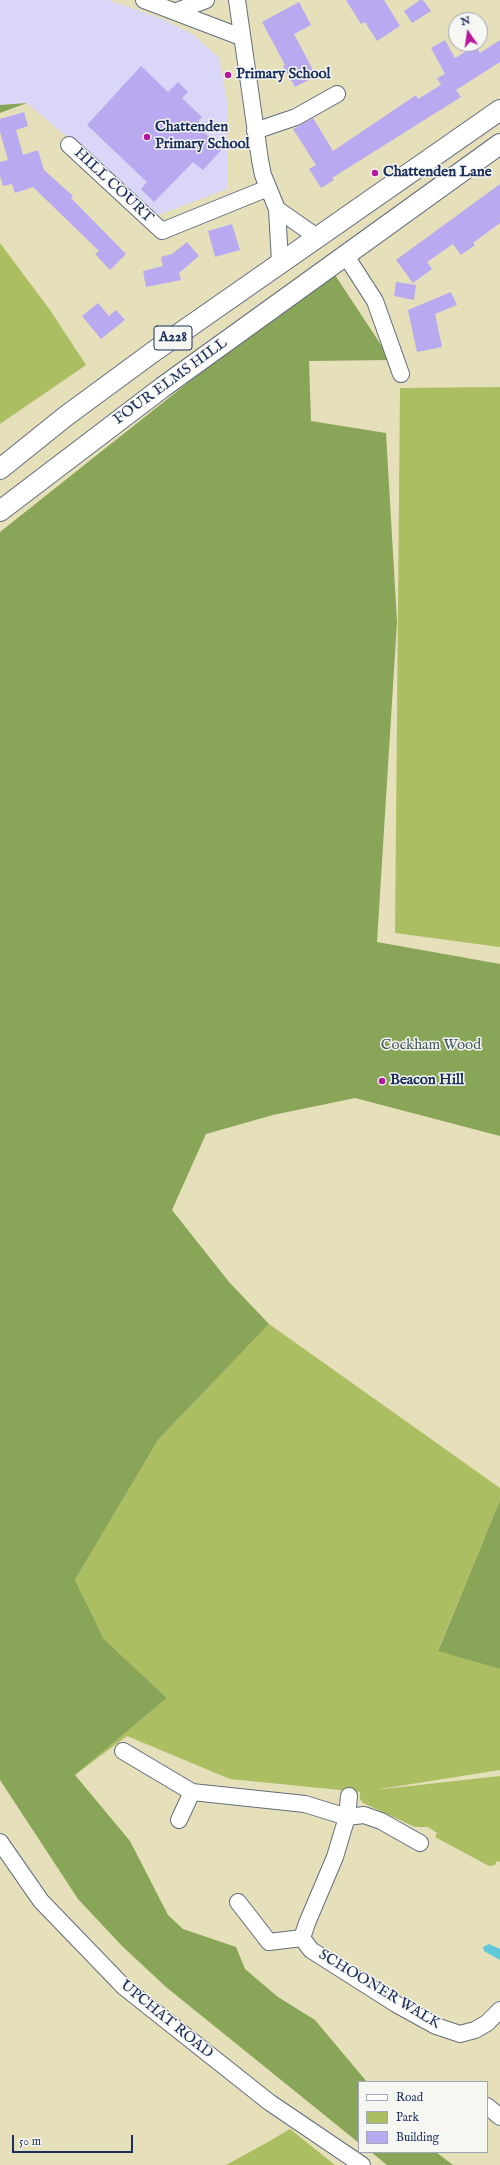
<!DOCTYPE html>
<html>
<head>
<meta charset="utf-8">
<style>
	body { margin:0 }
	#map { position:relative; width:500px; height:2165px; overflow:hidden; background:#e5dfba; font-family:"IM FELL English",serif }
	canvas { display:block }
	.legend { position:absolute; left:358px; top:2081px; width:130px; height:72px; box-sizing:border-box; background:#f6f6f2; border:1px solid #9ea6b7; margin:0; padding:5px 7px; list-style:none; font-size:12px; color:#1b2f5e }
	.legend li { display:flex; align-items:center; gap:8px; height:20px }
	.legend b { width:20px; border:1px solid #9ea6b7 }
	.north { position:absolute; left:448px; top:12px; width:40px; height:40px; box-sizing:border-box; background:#f6f6f2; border:1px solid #9ea6b7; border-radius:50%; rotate:347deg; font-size:11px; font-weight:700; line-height:16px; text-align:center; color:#1b2f5e }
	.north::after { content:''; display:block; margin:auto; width:14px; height:18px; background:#b5179e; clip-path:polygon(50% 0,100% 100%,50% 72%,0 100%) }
	.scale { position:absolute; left:12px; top:2135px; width:121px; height:18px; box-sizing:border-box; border:2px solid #1b2f5e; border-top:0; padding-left:5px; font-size:12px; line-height:14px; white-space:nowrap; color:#1b2f5e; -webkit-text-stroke:3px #f6f6f2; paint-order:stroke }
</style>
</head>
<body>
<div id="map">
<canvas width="500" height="2165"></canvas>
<ul class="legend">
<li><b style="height:5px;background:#fff"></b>Road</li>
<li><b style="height:11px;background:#acbe62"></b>Park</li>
<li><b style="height:11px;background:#b8a9f1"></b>Building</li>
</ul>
<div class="north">N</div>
<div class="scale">50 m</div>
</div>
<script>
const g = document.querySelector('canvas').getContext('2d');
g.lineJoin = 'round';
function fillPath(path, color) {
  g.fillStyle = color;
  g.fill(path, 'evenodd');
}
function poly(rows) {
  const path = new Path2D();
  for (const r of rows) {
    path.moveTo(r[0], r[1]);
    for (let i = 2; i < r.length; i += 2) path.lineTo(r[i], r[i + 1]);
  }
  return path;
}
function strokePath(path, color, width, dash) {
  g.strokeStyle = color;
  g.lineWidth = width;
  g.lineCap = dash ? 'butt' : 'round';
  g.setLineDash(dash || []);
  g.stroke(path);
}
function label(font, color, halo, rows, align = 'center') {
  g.font = font + ' "IM FELL English",serif';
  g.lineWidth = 3;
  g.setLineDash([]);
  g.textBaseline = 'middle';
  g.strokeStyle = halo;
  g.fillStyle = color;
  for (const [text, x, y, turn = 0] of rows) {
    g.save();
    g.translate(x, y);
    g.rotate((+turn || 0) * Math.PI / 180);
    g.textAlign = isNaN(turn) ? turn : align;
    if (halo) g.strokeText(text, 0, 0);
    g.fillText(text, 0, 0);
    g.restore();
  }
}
fillPath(poly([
	[0,0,109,0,162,19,194,35,219,58,227,100,227,189,158,215,27,103,0,105]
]), '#d9d6f7');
fillPath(poly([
	[0,243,50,310,86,365,0,424],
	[500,387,500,947,395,933,400,388],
	[269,1324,500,1488,500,1500,438,1650,500,1669,500,1770,374,1790,500,1776,500,1862,497,1861,495,1865,489,1866,435,1837,437,1833,428,1827,415,1827,363,1803,360,1799,360,1792,230,1779,127,1736,75,1775,167,1698,104,1639,75,1580,158,1440],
	[290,2129,335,2165,226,2165,268,2142]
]), '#acbe62');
fillPath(poly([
	[27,103,0,113,0,105],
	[331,269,391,360,309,361,311,421,386,433,397,622,377,942,500,964,500,1136,355,1098,273,1115,206,1134,172,1210,229,1282,269,1324,158,1440,75,1580,104,1639,167,1698,75,1775,130,1841,168,1915,183,1929,236,1947,245,1969,278,1997,315,2020,367,2082,359,2082,359,2143,166,1987,122,1946,78,1899,0,1780,0,532],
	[500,1500,500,1669,438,1651],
	[371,2152,436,2152,453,2165,387,2165]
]), '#89a558');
fillPath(poly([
	[489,1944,500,1949,500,1960,484,1951,483,1947]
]), '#5ec9d8');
fillPath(poly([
	[346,0,384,0,400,26,377,41,365,22,361,24],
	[420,0,423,0,431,11,412,23,404,11],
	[299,2,311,25,294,34,316,76,295,87,283,66,285,65,262,22],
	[445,40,455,58,476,46,480,53,500,40,500,62,456,90,461,97,332,178,334,180,321,188,309,169,316,165,293,129,313,118,333,151,416,95,418,99,441,85,437,78,445,74,431,48],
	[141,66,168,92,178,82,188,92,182,98,202,117,198,121,208,130,205,133,222,149,203,170,193,162,154,202,141,189,147,182,87,125],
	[24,112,28,126,16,130,23,155,38,150,44,170,73,196,71,198,126,254,110,270,95,254,99,251,33,187,15,193,12,184,3,186,0,176,0,162,8,160,0,132,0,119],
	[500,184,500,223,473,243,475,245,461,255,453,244,427,262,432,269,413,283,396,260],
	[232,224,240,250,215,257,208,231],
	[187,242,199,256,179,273,181,280,146,287,143,271,163,266,161,257,172,254],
	[396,282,416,285,414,300,394,296],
	[451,292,457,305,435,314,442,347,417,352,408,310],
	[98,303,109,316,116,310,125,320,101,339,82,316]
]), '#b8a9f1');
const minor = poly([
	[144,0,241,37],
	[237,0,260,160,263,175,277,209,280,262],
	[177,11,206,0],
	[255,131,296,117,337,94],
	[69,145,162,231,268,188],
	[277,209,317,237],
	[346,256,375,301,401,374],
	[123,1751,192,1792,305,1804,347,1817,364,1815,381,1821,420,1843],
	[349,1796,347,1817,335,1857,307,1923,302,1938,311,1950,396,2004,436,2026,460,2034,475,2030,487,2023,500,2010],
	[179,1820,192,1792],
	[0,1842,41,1901,124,1987,269,2102,362,2165],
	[238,1902,269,1942,302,1938],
	[487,2106,500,2117]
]);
const major = poly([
	[0,469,66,416,153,352,500,110],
	[0,511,163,387,500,144]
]);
strokePath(minor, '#626d7e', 18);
strokePath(major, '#626d7e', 22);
strokePath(minor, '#fff', 16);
strokePath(major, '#fff', 20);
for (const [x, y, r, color] of [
	[228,75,4,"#b5179e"],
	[147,137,4,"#b5179e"],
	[375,173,4,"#b5179e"],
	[382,1081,4,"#b5179e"]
]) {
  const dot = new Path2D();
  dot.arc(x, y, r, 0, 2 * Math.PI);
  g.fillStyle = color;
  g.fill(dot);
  strokePath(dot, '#f6f6f2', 1.5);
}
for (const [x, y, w] of [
	[173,338,38]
]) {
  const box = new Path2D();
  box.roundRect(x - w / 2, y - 12, w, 24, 3);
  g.fillStyle = '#f6f6f2';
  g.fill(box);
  strokePath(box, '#1b2f5e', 1);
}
label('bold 14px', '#1b2f5e', null, [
	["A228",173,338]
]);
label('bold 15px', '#1b2f5e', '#f6f6f2', [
	["Primary School",236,75],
	["Chattenden",155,128],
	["Primary School",155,145],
	["Chattenden Lane",383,173],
	["Beacon Hill",390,1081]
], 'left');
label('15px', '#1b2f5e', '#f6f6f2', [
	["HILL COURT",113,186,43],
	["FOUR ELMS HILL",171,382,-36],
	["SCHOONER WALK",379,1990,31],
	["UPCHAT ROAD",166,2020,39]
]);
label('15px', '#465a5f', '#f6f6f2', [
	["Cockham Wood",431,1046]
]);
</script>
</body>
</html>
